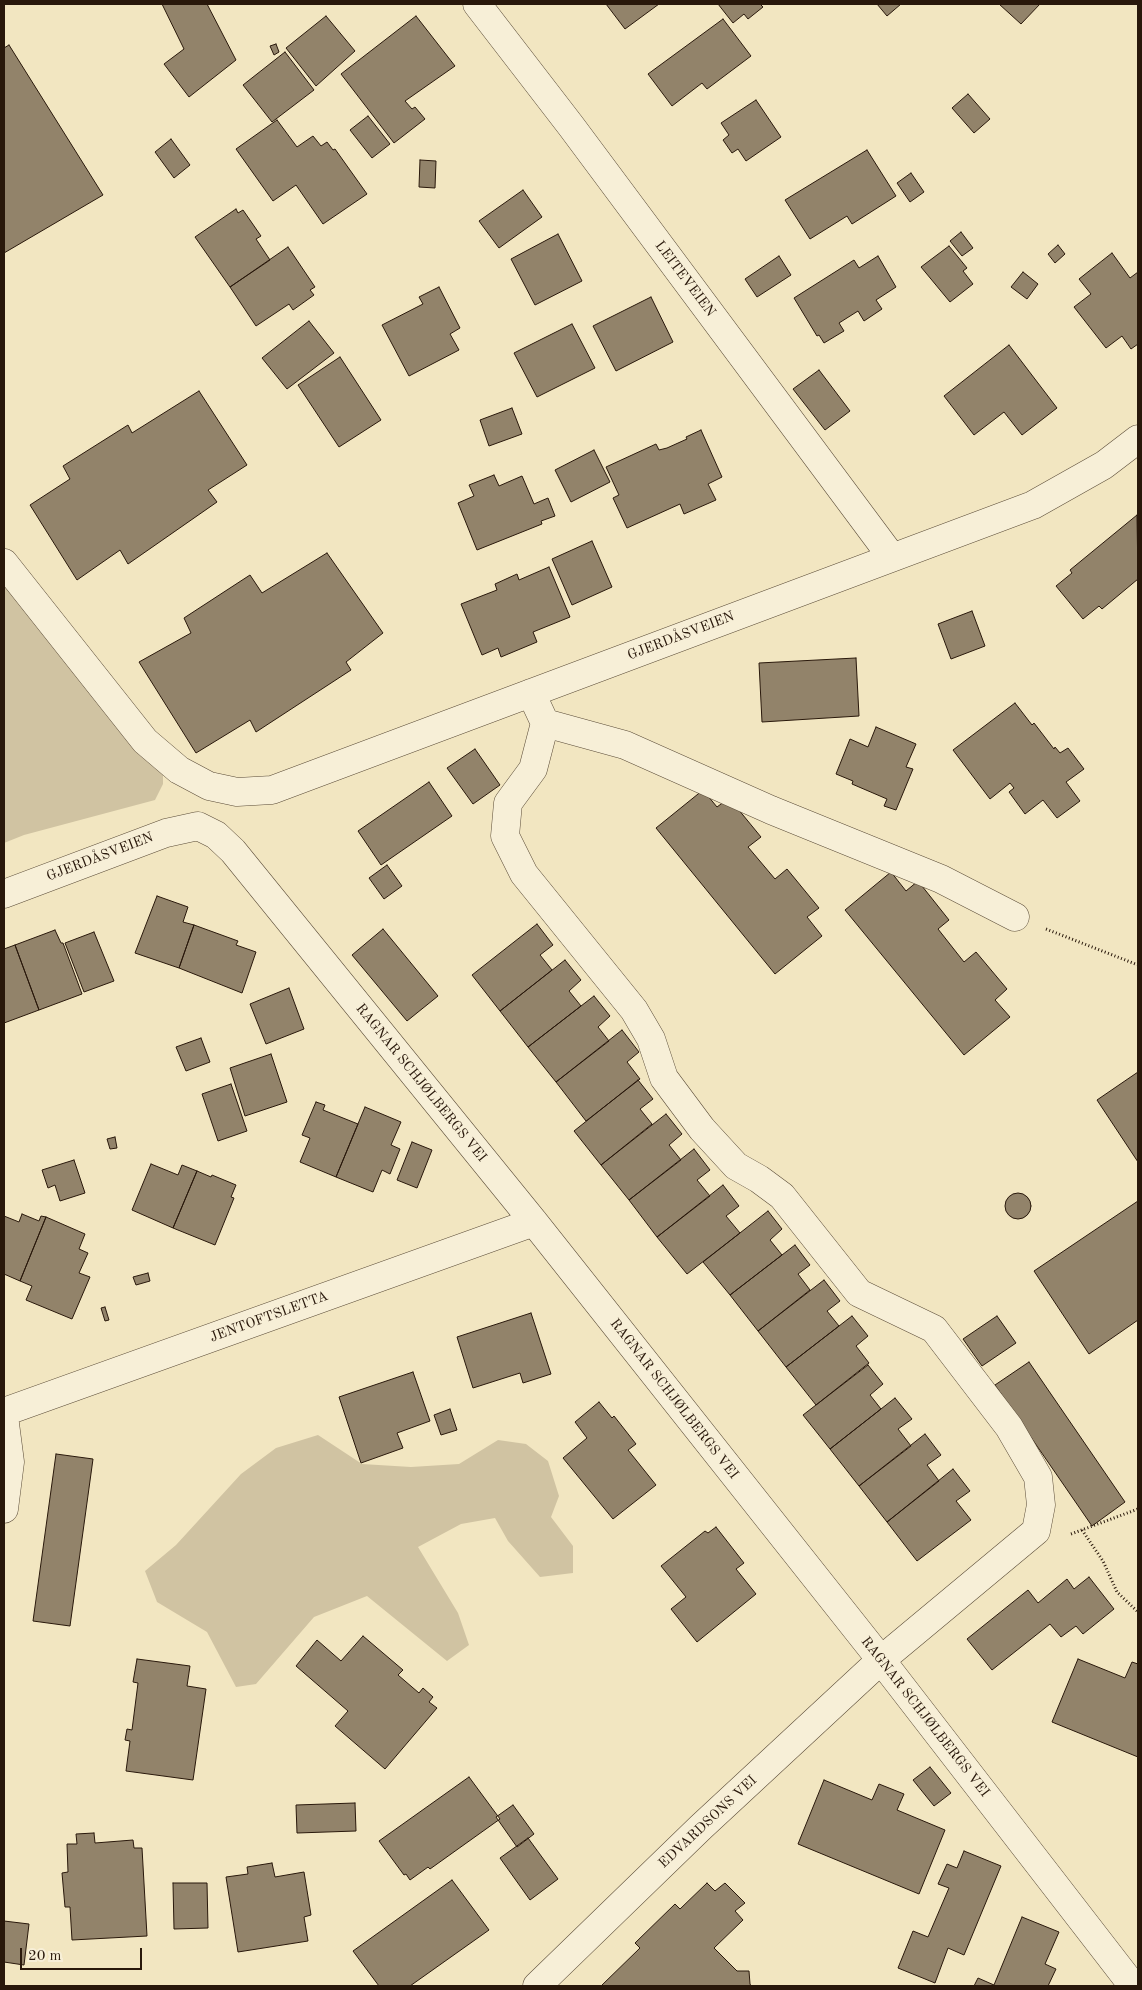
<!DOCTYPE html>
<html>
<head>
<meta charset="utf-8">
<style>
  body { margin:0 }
  #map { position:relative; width:1142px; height:1990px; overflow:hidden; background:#f2e6c1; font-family:"Old Standard TT",serif }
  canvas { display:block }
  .frame { position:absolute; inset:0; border:5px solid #29180b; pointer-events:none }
  .scale { position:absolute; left:20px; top:1948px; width:122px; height:22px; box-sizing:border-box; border:2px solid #29180b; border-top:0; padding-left:6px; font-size:15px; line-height:18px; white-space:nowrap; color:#29180b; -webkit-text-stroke:4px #f7efd7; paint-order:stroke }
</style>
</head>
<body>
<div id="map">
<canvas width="1142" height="1990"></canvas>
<div class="frame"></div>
<div class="scale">20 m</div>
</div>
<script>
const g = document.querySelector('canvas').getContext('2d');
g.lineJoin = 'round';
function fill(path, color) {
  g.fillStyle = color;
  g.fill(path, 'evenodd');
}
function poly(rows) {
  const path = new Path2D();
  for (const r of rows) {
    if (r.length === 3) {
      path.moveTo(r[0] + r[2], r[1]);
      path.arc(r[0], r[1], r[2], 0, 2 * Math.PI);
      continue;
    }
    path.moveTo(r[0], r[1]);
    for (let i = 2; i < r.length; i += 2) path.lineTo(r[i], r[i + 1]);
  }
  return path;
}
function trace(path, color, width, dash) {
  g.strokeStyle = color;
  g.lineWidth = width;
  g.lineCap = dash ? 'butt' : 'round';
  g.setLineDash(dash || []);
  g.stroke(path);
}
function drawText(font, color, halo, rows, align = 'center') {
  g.font = font + ' "Old Standard TT",serif';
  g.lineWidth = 4;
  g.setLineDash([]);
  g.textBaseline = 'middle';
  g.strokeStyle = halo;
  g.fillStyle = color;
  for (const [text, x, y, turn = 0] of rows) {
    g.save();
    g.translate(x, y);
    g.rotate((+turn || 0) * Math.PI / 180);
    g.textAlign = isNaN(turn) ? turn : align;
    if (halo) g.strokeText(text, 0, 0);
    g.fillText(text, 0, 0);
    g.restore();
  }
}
const green = poly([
  [4,581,163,770,163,784,155,800,24,835,4,843],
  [318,1435,362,1464,411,1467,459,1464,498,1440,526,1444,548,1461,559,1496,551,1517,573,1546,573,1573,540,1577,508,1541,495,1518,461,1524,418,1547,458,1613,469,1645,447,1661,367,1596,314,1617,256,1684,236,1687,207,1632,157,1602,145,1571,176,1545,241,1474,276,1448]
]);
const building = poly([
  [162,4,207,4,236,60,189,97,164,64,184,49,162,4],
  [606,4,659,4,625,29,606,4],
  [718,4,760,4,763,7,748,19,744,14,733,23,718,4],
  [877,4,901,4,887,16,877,4],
  [999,4,1040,4,1021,24,999,4],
  [326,16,355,51,316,86,286,48,326,16],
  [416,16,455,66,405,101,412,109,415,107,425,119,394,143,341,74,416,16],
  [723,19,751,56,707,89,702,83,672,106,648,74,723,19],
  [276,44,279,52,274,55,270,46,276,44],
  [9,45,103,195,4,253,4,48,9,45],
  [285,52,314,90,272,122,243,85,285,52],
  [968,94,990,119,974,133,952,108,968,94],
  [756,100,781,137,746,161,738,149,732,153,723,140,729,135,721,123,756,100],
  [368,116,390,144,372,158,350,130,368,116],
  [277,120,297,147,313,136,321,146,327,142,333,150,335,149,367,194,323,224,296,185,273,201,236,149,277,120],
  [171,139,190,165,174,178,155,152,171,139],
  [867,150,896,196,852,224,847,216,810,239,785,200,867,150],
  [420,160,436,161,435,188,419,187,420,160],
  [911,173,924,192,910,202,897,183,911,173],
  [523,190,542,217,499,248,479,221,523,190],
  [236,209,238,213,243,210,261,236,256,239,270,260,230,287,195,237,236,209],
  [961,232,973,248,962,256,950,241,961,232],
  [558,234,582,281,535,305,511,259,558,234],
  [1058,245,1065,254,1055,263,1048,254,1058,245],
  [949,246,967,268,963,271,973,284,950,302,921,267,949,246],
  [288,247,315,287,310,290,314,295,293,310,289,304,256,326,230,287,288,247],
  [1112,253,1130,278,1138,272,1138,344,1131,349,1122,336,1106,348,1074,307,1091,294,1079,279,1112,253],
  [779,256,791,275,757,297,745,279,779,256],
  [878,256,896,287,876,300,882,309,864,321,858,311,839,323,844,331,824,343,819,335,817,336,794,298,854,260,859,268,878,256],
  [1023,272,1038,284,1027,299,1011,287,1023,272],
  [439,287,460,328,450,334,459,350,409,376,382,325,423,304,419,297,439,287],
  [651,297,673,342,616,371,593,326,651,297],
  [309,321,334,353,287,389,262,358,309,321],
  [572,324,595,368,537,397,514,353,572,324],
  [1009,345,1057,408,1022,435,1004,412,974,435,944,396,1009,345],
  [340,357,381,420,339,447,298,385,340,357],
  [819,370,850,411,825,430,793,389,819,370],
  [199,391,247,465,208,490,217,502,128,564,120,550,77,580,30,505,70,479,63,466,128,425,132,433,199,391],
  [512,408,522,434,489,446,480,420,512,408],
  [701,430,722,477,708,484,716,500,684,514,680,504,627,528,613,498,619,495,606,467,656,444,659,450,667,448,687,439,686,437,701,430],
  [594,450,610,482,571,502,555,470,594,450],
  [494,475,499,486,522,476,534,504,548,498,555,516,541,521,542,524,477,550,458,503,474,496,469,485,494,475],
  [1137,515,1138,579,1102,609,1099,606,1083,619,1056,586,1072,573,1070,570,1137,515],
  [592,541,612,587,572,605,552,559,592,541],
  [327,553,383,633,346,662,351,670,256,732,250,720,196,753,139,662,191,633,184,618,250,575,262,593,327,553],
  [549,567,570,617,533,632,537,642,501,657,498,648,482,655,461,604,497,590,495,584,517,574,519,580,549,567],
  [972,611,985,646,951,659,938,624,972,611],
  [856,658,859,716,762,722,759,663,856,658],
  [1015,703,1032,725,1034,723,1054,749,1055,747,1060,753,1068,748,1084,769,1066,782,1080,801,1057,818,1043,800,1025,814,1009,792,1014,788,1010,783,990,799,953,750,1015,703],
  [876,727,916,744,906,767,913,769,896,810,884,806,887,799,852,784,853,781,836,774,850,739,868,747,876,727],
  [475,749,500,785,473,804,447,768,475,749],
  [429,782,452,816,381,865,358,831,429,782],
  [703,790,717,807,729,798,761,837,748,847,775,879,787,869,819,908,807,917,822,936,775,974,656,828,703,790],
  [387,865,402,886,384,899,369,878,387,865],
  [891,872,906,891,918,881,949,920,938,929,964,962,976,952,1007,989,995,1000,1010,1017,964,1055,845,910,891,872],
  [157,896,188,907,183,922,194,925,179,968,135,953,157,896],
  [537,924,553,945,540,955,552,970,500,1011,472,975,537,924],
  [194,925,238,941,236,945,256,952,242,993,179,968,194,925],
  [383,929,438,996,407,1021,352,955,383,929],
  [55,930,61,943,63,943,82,994,39,1010,15,945,55,930],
  [94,932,114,981,84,992,65,943,94,932],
  [15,945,39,1010,4,1023,4,949,15,945],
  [565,960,581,980,569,991,581,1006,528,1047,500,1011,565,960],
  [289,988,304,1029,266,1044,250,1004,289,988],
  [594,996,610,1016,598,1027,609,1041,556,1082,528,1047,594,996],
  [622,1030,639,1052,627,1062,640,1079,586,1121,556,1082,622,1030],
  [201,1038,210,1062,186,1071,176,1047,201,1038],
  [271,1054,287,1102,245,1116,230,1068,271,1054],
  [1138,1072,1138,1162,1097,1100,1138,1072],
  [638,1080,653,1099,640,1109,652,1124,601,1165,574,1131,638,1080],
  [231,1084,247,1131,218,1141,202,1094,231,1084],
  [316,1102,325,1105,323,1110,358,1124,336,1177,300,1162,310,1138,302,1135,316,1102],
  [365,1107,401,1122,391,1145,400,1149,390,1174,382,1170,373,1192,336,1177,365,1107],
  [666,1114,682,1134,669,1145,681,1160,629,1200,601,1165,666,1114],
  [115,1137,117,1148,110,1149,107,1139,115,1137],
  [412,1142,432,1150,417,1188,397,1180,412,1142],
  [694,1149,710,1170,697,1180,710,1196,657,1237,629,1200,694,1149],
  [74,1160,85,1193,60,1201,55,1185,48,1188,42,1170,74,1160],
  [151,1164,178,1175,182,1165,197,1171,173,1228,132,1210,151,1164],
  [197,1171,211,1177,212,1175,236,1185,231,1197,234,1198,215,1245,173,1228,197,1171],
  [723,1185,739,1206,726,1216,740,1233,687,1274,657,1237,723,1185],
  [1018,1206,13],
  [1138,1201,1138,1320,1089,1354,1034,1271,1138,1201],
  [768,1211,782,1229,770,1240,782,1255,730,1295,703,1262,768,1211],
  [22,1214,39,1221,41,1216,46,1217,20,1281,4,1274,4,1216,19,1222,22,1214],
  [46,1217,85,1234,79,1249,88,1253,79,1273,90,1277,72,1319,26,1300,32,1286,20,1281,46,1217],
  [795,1245,810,1265,798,1274,810,1290,758,1331,730,1295,795,1245],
  [148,1273,150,1281,136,1285,133,1277,148,1273],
  [824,1280,840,1301,827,1311,839,1326,786,1367,758,1331,824,1280],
  [105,1307,109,1320,105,1321,101,1308,105,1307],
  [531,1313,551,1374,523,1383,520,1373,473,1388,457,1337,531,1313],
  [852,1316,868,1336,856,1346,869,1363,816,1405,786,1367,852,1316],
  [997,1316,1016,1343,982,1366,963,1339,997,1316],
  [1029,1362,1125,1502,1092,1526,995,1385,1029,1362],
  [868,1365,883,1384,870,1395,881,1409,830,1449,803,1415,868,1365],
  [413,1372,430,1421,397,1433,403,1448,361,1463,339,1397,413,1372],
  [895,1398,912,1419,898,1429,911,1446,859,1486,830,1449,895,1398],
  [599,1402,612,1418,614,1416,636,1444,628,1450,656,1485,613,1519,563,1458,587,1438,575,1422,599,1402],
  [450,1409,457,1430,441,1435,434,1415,450,1409],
  [925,1434,941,1455,927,1465,939,1481,887,1522,859,1486,925,1434],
  [56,1454,93,1459,70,1626,33,1621,56,1454],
  [953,1469,970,1491,956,1501,971,1520,917,1561,887,1522,953,1469],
  [716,1527,744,1563,736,1569,756,1594,697,1642,671,1609,686,1597,661,1566,705,1531,708,1533,716,1527],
  [1089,1577,1114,1609,1083,1634,1076,1626,1061,1637,1050,1624,992,1670,967,1639,1028,1590,1038,1603,1067,1579,1074,1589,1089,1577],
  [363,1636,403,1670,398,1675,419,1693,423,1688,433,1697,429,1702,437,1708,385,1769,335,1726,348,1711,296,1666,317,1640,341,1661,363,1636],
  [137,1659,190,1666,187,1686,206,1689,193,1780,126,1771,130,1741,125,1740,127,1729,132,1730,138,1683,133,1682,137,1659],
  [1078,1659,1125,1678,1132,1662,1138,1664,1138,1757,1052,1722,1078,1659],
  [930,1767,951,1793,934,1806,913,1780,930,1767],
  [469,1777,500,1819,430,1869,428,1867,410,1880,406,1874,404,1875,379,1841,469,1777],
  [824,1780,872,1800,879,1784,904,1794,897,1810,945,1830,919,1894,798,1844,824,1780],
  [355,1803,356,1831,297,1833,296,1805,355,1803],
  [513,1805,534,1834,517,1847,496,1817,513,1805],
  [94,1833,95,1843,133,1840,134,1848,142,1848,147,1936,72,1940,70,1907,65,1907,62,1873,68,1872,67,1844,77,1844,76,1834,94,1833],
  [528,1838,558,1879,530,1900,500,1858,528,1838],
  [964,1851,1001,1866,964,1955,948,1948,935,1983,898,1968,913,1931,928,1937,949,1888,938,1884,947,1864,957,1868,964,1851],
  [272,1863,275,1877,304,1872,311,1915,304,1917,308,1941,238,1952,226,1877,248,1874,247,1867,272,1863],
  [452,1880,489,1930,410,1986,379,1986,353,1951,452,1880],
  [173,1883,207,1883,208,1928,174,1929,173,1883],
  [707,1883,715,1891,725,1883,745,1903,735,1911,743,1920,714,1948,737,1971,749,1971,750,1984,751,1986,601,1986,640,1948,635,1943,675,1904,680,1909,707,1883],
  [1022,1917,1059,1932,1045,1964,1056,1969,1048,1986,974,1986,978,1978,994,1985,1022,1917],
  [4,1921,29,1924,24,1965,4,1962,4,1921]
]);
const path = poly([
  [1046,929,1138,965],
  [1082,1530,1103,1561,1117,1592,1138,1612],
  [1071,1534,1138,1509]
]);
const minor = poly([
  [477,4,571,126,891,556],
  [4,563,145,741,179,770,209,786,237,792,272,790,1033,505,1104,465,1138,439],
  [531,693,545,723,533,769,508,803,505,836,524,874,634,1010,651,1039,664,1078,702,1129,736,1166,759,1179,782,1196,859,1293,934,1329,1009,1427,1038,1477,1041,1505,1036,1531,881,1660,701,1827,537,1986],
  [545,723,625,745,771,810,941,879,1015,917],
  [4,894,166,833,198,826,216,835,233,851,534,1222,881,1660,1133,1986],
  [4,1412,534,1222],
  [4,1416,10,1462,4,1509]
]);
const streetNames = [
  ["LEITEVEIEN",685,279,53],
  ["GJERDÅSVEIEN",681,636,-21],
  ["GJERDÅSVEIEN",100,857,-21],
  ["RAGNAR SCHJØLBERGS VEI",421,1083,51],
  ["JENTOFTSLETTA",269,1317,-20],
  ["RAGNAR SCHJØLBERGS VEI",674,1399,52],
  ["RAGNAR SCHJØLBERGS VEI",925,1717,52],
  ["EDVARDSONS VEI",708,1822,-43]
];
fill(green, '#d0c3a2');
fill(building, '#92836a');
trace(building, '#29180b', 1);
trace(minor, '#5b4c38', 29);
trace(path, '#29180b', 3, [1, 2.5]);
trace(minor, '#f7efd7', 28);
drawText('14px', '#29180b', '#f7efd7', streetNames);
</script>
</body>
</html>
